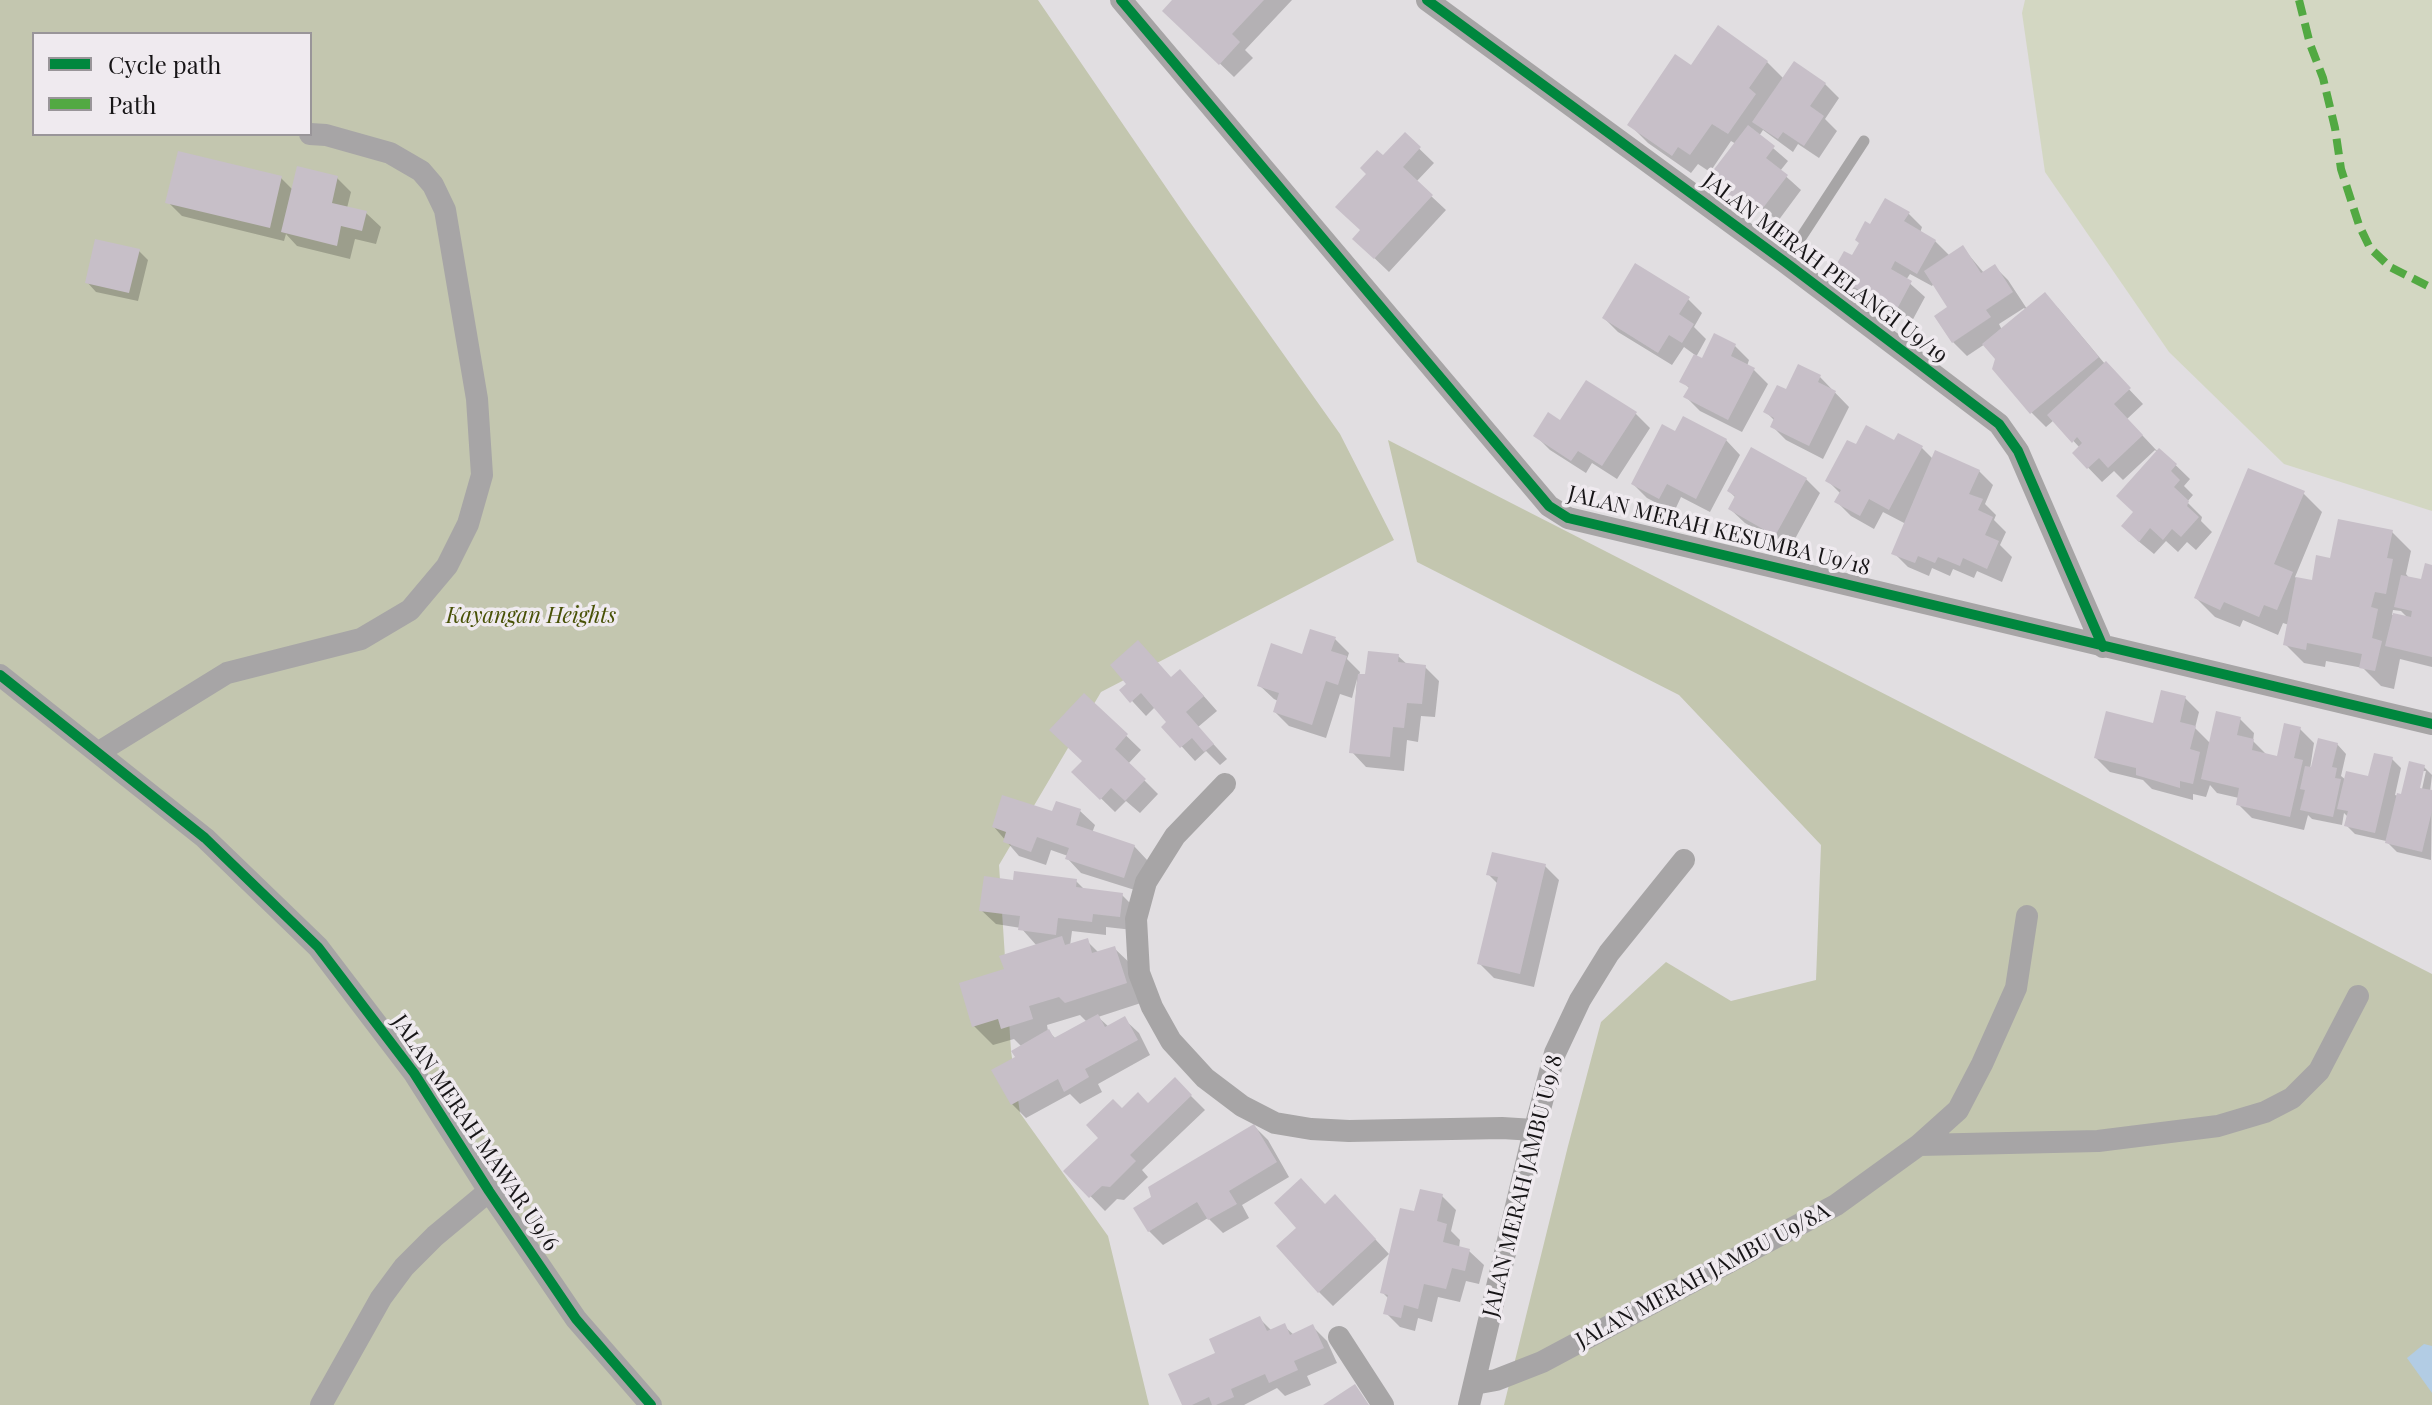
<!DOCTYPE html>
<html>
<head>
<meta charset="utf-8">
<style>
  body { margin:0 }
  #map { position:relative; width:2432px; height:1405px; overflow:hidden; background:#e1dee1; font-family:"Playfair Display",serif }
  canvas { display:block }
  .legend { position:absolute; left:32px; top:32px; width:280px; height:104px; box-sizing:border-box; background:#efeaef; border:2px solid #999599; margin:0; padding:10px 14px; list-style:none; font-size:24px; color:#171517 }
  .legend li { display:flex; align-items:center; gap:16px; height:40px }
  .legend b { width:40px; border:2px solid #999599 }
</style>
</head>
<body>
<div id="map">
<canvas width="2432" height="1405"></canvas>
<ul class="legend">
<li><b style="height:10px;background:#00873e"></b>Cycle path</li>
<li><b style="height:10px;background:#52a942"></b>Path</li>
</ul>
</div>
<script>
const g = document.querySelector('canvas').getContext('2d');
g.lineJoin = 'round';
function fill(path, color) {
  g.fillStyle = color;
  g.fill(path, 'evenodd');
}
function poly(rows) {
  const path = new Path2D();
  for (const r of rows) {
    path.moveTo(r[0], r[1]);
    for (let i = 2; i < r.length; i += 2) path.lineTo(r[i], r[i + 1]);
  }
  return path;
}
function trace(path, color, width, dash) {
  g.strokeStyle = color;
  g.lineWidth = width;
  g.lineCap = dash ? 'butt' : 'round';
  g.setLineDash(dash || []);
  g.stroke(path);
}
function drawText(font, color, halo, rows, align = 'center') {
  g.font = font + ' "Playfair Display",serif';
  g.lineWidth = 7;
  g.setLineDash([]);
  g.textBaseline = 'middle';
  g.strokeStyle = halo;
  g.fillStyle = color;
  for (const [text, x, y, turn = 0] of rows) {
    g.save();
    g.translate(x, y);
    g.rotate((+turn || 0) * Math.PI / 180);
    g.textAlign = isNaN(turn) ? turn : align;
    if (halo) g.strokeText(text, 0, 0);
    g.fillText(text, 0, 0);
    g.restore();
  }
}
const green = poly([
  [2025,0,2432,0,2432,511,2284,464,2169,352,2045,172,2022,13]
]);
const forest = poly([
  [0,0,1038,0,1187,218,1340,434,1394,540,1101,692,999,865,1011,1051,1020,1113,1108,1236,1149,1405,0,1405],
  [34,34,310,34,310,134,34,134],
  [1388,440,2432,974,2432,1405,1504,1405,1568,1146,1601,1022,1666,962,1731,1001,1816,980,1821,845,1679,695,1417,562]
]);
const water = poly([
  [2424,1344,2432,1346,2432,1393,2407,1358]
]);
const shadow = poly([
  [1175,0,1292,0,1245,50,1253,58,1234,77,1165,11],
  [1767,62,1784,79,1825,84,1839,98,1825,119,1837,131,1819,158,1798,144,1793,152,1763,130,1759,136,1788,161,1780,171,1801,190,1778,221,1760,207,1751,218,1708,181,1736,144,1731,141,1710,172,1698,164,1691,173,1648,143,1629,124,1691,68],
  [1405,135,1434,163,1416,182,1446,210,1389,272,1369,253,1363,230,1383,158],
  [281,178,293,190,337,178,351,192,347,208,366,213,381,227,376,244,355,239,350,259,297,246,286,234,284,241,182,216,168,202],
  [1908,213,1922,227,1920,233,1935,241,1950,256,1963,248,1984,273,1994,266,2008,280,2027,309,2058,308,2105,364,2143,404,2127,419,2158,452,2160,450,2190,479,2184,486,2193,495,2187,502,2202,517,2201,521,2212,532,2196,550,2187,542,2178,552,2166,541,2154,554,2137,540,2135,513,2158,453,2155,450,2123,480,2114,471,2102,482,2074,453,2080,448,2054,420,2046,427,2032,413,1994,368,1997,359,1985,344,1967,356,1953,342,1950,308,1934,283,1932,286,1910,274,1906,280,1925,297,1911,323,1848,288,1834,274,1853,258,1871,226],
  [2024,308,2026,310,2002,330,1999,324],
  [139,251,148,260,138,301,96,292,87,282],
  [1688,299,1702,313,1694,327,1706,339,1696,357,1702,361,1715,336,1735,346,1749,360,1747,366,1754,370,1768,384,1742,432,1700,411,1686,397,1690,389,1682,381,1695,355,1684,347,1672,365,1618,332,1604,318],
  [1820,377,1849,407,1823,459,1786,440,1772,426,1775,421,1766,412,1786,391],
  [1587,382,1636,414,1650,428,1617,479,1592,463,1586,473,1550,450,1536,436,1561,422],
  [1676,434,1726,440,1740,455,1710,512,1681,497,1674,512,1647,498,1633,484],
  [1895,443,1922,448,1933,459,1979,471,1993,485,1985,504,1996,515,1994,520,2006,532,2000,545,2012,557,2002,582,1977,571,1974,578,1953,569,1950,576,1932,568,1929,576,1908,567,1894,553,1906,524,1883,512,1874,529,1851,516,1837,502,1841,494,1828,481,1857,447],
  [1806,479,1820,493,1790,548,1745,523,1730,509,1736,498,1729,491],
  [2303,493,2322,512,2295,577,2298,579,2313,583,2332,561,2392,532,2411,551,2406,574,2410,579,2422,582,2432,567,2432,667,2400,659,2394,689,2381,686,2363,668,2326,661,2325,667,2304,663,2285,644,2289,625,2283,623,2278,635,2243,620,2240,627,2215,617,2196,598],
  [2393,610,2401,611,2408,618,2392,615],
  [1335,639,1349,653,1347,659,1360,672,1359,676,1367,677,1398,656,1408,665,1425,667,1439,681,1435,717,1421,716,1418,742,1407,740,1404,771,1366,767,1352,752,1357,679,1352,698,1340,694,1326,738,1289,726,1275,712,1278,701,1274,699,1259,685],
  [1172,679,1194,685,1217,711,1198,727,1227,759,1220,765,1206,751,1195,761,1164,727,1169,722,1155,707,1146,716,1122,690],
  [1084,695,1141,750,1128,764,1158,794,1140,813,1126,801,1115,812,1074,772,1085,761],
  [2185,698,2199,712,2195,728,2211,744,2240,719,2254,733,2253,741,2268,756,2278,758,2300,729,2314,743,2310,769,2337,744,2346,754,2341,776,2346,780,2369,779,2392,759,2401,768,2395,795,2402,797,2424,767,2432,775,2430,792,2432,792,2431,860,2397,852,2386,841,2355,834,2346,825,2348,817,2344,813,2342,825,2312,819,2308,815,2304,830,2252,818,2238,804,2239,798,2217,793,2210,785,2206,797,2193,794,2193,800,2152,789,2143,780,2110,772,2096,758,2155,725],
  [2422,771,2426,771,2420,798,2416,797],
  [1080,811,1095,825,1092,833,1134,846,1148,861,1138,891,1081,873,1067,858,1068,856,1051,850,1046,865,1019,856,994,827,1054,814],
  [1545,866,1559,880,1534,987,1494,978,1479,963,1498,884,1488,874],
  [1076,881,1085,890,1122,895,1136,909,1133,930,1106,927,1106,935,1072,931,1070,946,1087,941,1099,953,1114,948,1134,967,1144,1002,1098,1017,1109,1027,1124,1019,1139,1033,1150,1055,1098,1084,1102,1092,1080,1104,1070,1094,1026,1118,1012,1104,1017,1058,1022,1047,1014,1039,993,1045,974,1026,1006,970,1037,946,1021,928,996,924,981,910,1014,882],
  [1080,1015,1087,1022,1056,1039,1048,1031,1047,1025],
  [1175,1080,1205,1110,1142,1170,1148,1177,1124,1200,1117,1199,1105,1211,1066,1171,1101,1138,1122,1111,1148,1106],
  [1254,1126,1268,1140,1289,1177,1242,1205,1249,1218,1223,1233,1208,1218,1163,1245,1149,1231],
  [1442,1196,1456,1210,1451,1231,1460,1240,1459,1248,1469,1251,1484,1265,1479,1284,1466,1281,1460,1302,1438,1297,1432,1322,1418,1318,1415,1331,1400,1327,1386,1313,1389,1299,1382,1292,1416,1213],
  [1325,1206,1349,1211,1389,1254,1333,1306,1319,1292,1299,1228],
  [1260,1319,1272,1331,1284,1326,1294,1335,1313,1327,1327,1341,1337,1363,1307,1376,1311,1385,1285,1396,1277,1388,1244,1405,1184,1405,1217,1354]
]);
const building = poly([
  [1172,0,1264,0,1232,34,1240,42,1219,65,1162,11],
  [1718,25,1768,61,1749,88,1756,94,1728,134,1712,124,1690,155,1678,147,1672,156,1627,125,1675,54,1691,65],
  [1794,61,1826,83,1810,106,1824,116,1804,146,1783,132,1778,139,1752,122],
  [1748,125,1775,146,1766,158,1788,175,1763,208,1745,194,1736,205,1705,181],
  [1405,132,1421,147,1403,167,1433,195,1374,259,1352,239,1360,230,1335,207,1366,174,1360,168,1377,150,1383,155],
  [178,151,282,176,270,228,165,203],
  [297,166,338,176,332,203,367,211,362,231,341,226,337,246,281,232],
  [1885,198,1910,212,1904,221,1936,240,1917,274,1895,261,1891,269,1912,281,1896,311,1831,274,1844,251,1852,255,1859,243,1855,240,1865,221,1870,224],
  [95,239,140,249,129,293,85,283],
  [1963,245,1981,273,1995,264,2013,292,1986,310,1991,317,1952,343,1934,316,1947,307,1924,271],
  [1635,263,1690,297,1679,314,1694,324,1682,343,1669,335,1658,353,1602,318],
  [2045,292,2099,357,2030,414,1992,369,1995,359,1982,344],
  [1714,333,1736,344,1731,356,1755,368,1728,420,1683,397,1689,387,1679,382,1694,354,1702,358],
  [2106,361,2131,388,2114,404,2143,435,2108,468,2099,458,2087,469,2072,453,2082,443,2077,437,2072,443,2047,415],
  [1798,364,1821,375,1818,382,1836,391,1809,446,1770,427,1774,418,1763,412,1777,385,1786,389],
  [1586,380,1637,412,1602,466,1578,451,1571,461,1533,436,1548,412,1560,420],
  [1683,416,1727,439,1696,499,1667,484,1659,499,1631,484,1662,424,1675,431],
  [1866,425,1894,440,1898,433,1923,446,1889,510,1869,499,1860,516,1834,502,1841,490,1825,481,1847,440,1856,444],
  [1751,447,1807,478,1775,536,1728,509,1735,496,1727,491],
  [2159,448,2177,464,2171,471,2180,480,2174,487,2189,501,2187,506,2199,517,2181,537,2172,529,2163,540,2150,528,2139,542,2121,526,2133,512,2116,496],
  [1935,450,1980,470,1969,494,1983,499,1978,510,1993,517,1985,535,1999,541,1987,569,1963,558,1960,566,1938,557,1935,563,1918,556,1915,563,1891,554],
  [2248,468,2305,491,2274,564,2293,572,2277,610,2264,605,2259,617,2224,602,2220,610,2194,598],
  [2338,519,2393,530,2387,558,2393,559,2386,594,2375,592,2371,607,2378,609,2372,638,2382,641,2375,671,2359,668,2362,654,2307,643,2306,650,2283,645,2296,577,2312,580,2316,555,2330,558],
  [2425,563,2432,565,2432,657,2385,646,2393,613,2411,617,2412,611,2394,607,2401,575,2421,579],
  [1310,629,1336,637,1331,651,1347,656,1338,685,1326,681,1312,725,1273,712,1279,693,1257,686,1271,643,1302,654],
  [1138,640,1171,677,1180,669,1204,696,1186,712,1214,744,1204,752,1192,738,1180,748,1161,727,1166,722,1141,693,1130,703,1119,690,1126,684,1110,665],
  [1368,651,1399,654,1398,662,1426,665,1422,704,1407,703,1404,728,1393,727,1390,757,1349,753,1358,674,1365,674],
  [2161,690,2186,696,2180,722,2196,726,2190,749,2200,752,2193,784,2180,781,2180,788,2136,775,2136,768,2094,758,2106,711,2153,723],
  [1084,693,1128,734,1115,749,1146,779,1125,801,1111,788,1100,800,1071,772,1082,761,1049,730],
  [2216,711,2241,717,2237,735,2254,739,2252,750,2277,756,2284,723,2301,727,2294,758,2303,760,2290,817,2236,805,2239,788,2201,779],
  [2318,738,2338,743,2332,767,2337,768,2335,778,2341,779,2333,817,2300,810,2305,790,2300,789,2305,766,2311,767],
  [2374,753,2393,757,2375,833,2344,826,2348,811,2337,809,2346,771,2368,776],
  [2409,761,2425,765,2420,788,2432,790,2432,811,2422,852,2385,843,2397,793,2401,794],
  [1002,795,1052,811,1056,801,1081,809,1076,825,1135,845,1124,878,1065,859,1069,848,1037,837,1031,852,1003,842,1006,832,992,827],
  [1492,852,1546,864,1520,974,1477,964,1498,877,1486,875],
  [1014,871,1077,879,1076,887,1123,893,1120,917,1093,914,1092,922,1058,918,1056,935,1018,930,1020,916,979,911,984,876,1013,880],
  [1062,936,1065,945,1088,938,1092,953,1115,946,1127,983,1065,1003,1059,997,1029,1006,1033,1019,1001,1029,998,1019,972,1027,959,983,1004,969,999,956],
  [1098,1014,1105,1027,1125,1016,1138,1040,1085,1069,1089,1077,1064,1092,1058,1079,1011,1105,991,1070,1015,1057,1011,1051,1049,1029,1054,1038],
  [1175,1077,1192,1095,1130,1155,1136,1161,1110,1187,1102,1186,1089,1198,1063,1171,1098,1138,1086,1125,1113,1099,1122,1108,1138,1092,1148,1103],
  [1254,1124,1277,1162,1229,1191,1237,1204,1208,1220,1197,1202,1148,1232,1133,1208,1151,1197,1148,1187],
  [1301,1178,1325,1204,1335,1194,1376,1239,1318,1293,1276,1246,1296,1228,1274,1203],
  [1420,1189,1443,1194,1437,1221,1447,1224,1443,1242,1470,1249,1465,1271,1452,1268,1446,1289,1424,1284,1418,1309,1404,1305,1401,1318,1383,1314,1388,1295,1380,1293,1400,1208,1414,1211],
  [1260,1316,1267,1331,1285,1323,1290,1335,1313,1324,1324,1348,1294,1361,1298,1370,1269,1383,1265,1374,1231,1389,1234,1397,1216,1405,1212,1405,1209,1397,1192,1405,1182,1405,1168,1374,1215,1353,1209,1339],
  [1355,1384,1369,1405,1323,1405]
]);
const lane = poly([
  [1785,262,1864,141]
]);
const street = poly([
  [1121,0,1549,506,1568,518,2432,724],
  [1427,0,1785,262,1999,424,2018,451,2103,647],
  [0,675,205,838,318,947,414,1073,489,1191,576,1319,651,1405],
  [99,752,227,673,361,639,410,610,447,566,468,524,482,475,477,399,445,210,433,185,421,171,390,153,326,135,310,134],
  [1225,784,1175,836,1146,882,1136,919,1139,973,1152,1007,1171,1041,1205,1078,1242,1106,1275,1123,1311,1129,1349,1131,1502,1128,1534,1130],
  [1919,1145,2098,1141,2218,1126,2265,1112,2292,1098,2319,1071,2358,996],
  [1339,1337,1383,1405],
  [1474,1384,1496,1380,1542,1362,1836,1205,1919,1145,1958,1110,1982,1064,2016,988,2027,916],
  [321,1405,381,1298,404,1267,435,1236,489,1191],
  [1469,1405,1532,1139,1555,1053,1580,1000,1609,953,1684,860]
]);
const quiet = poly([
  [2299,0,2310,44,2323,78,2335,128,2341,169,2359,225,2370,248,2390,267,2432,288]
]);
const cycleway = poly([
  [1121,0,1549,506,1568,518,2432,724],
  [1427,0,1785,262,1999,424,2018,451,2103,647],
  [0,675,205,838,318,947,414,1073,489,1191,576,1319,651,1405]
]);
const streetNames = [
  ["JALAN MERAH PELANGI U9/19",1825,268,37],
  ["JALAN MERAH KESUMBA U9/18",1719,531,14],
  ["JALAN MERAH MAWAR U9/6",475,1133,56],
  ["JALAN MERAH JAMBU U9/8",1523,1186,-76],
  ["JALAN MERAH JAMBU U9/8A",1703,1276,-28]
];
const parkNames = [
  ["Kayangan Heights",531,616]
];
fill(green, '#d3d7c2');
fill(forest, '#c3c6af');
fill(water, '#b2cce4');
fill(shadow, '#0003');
fill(building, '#c7bfc8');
trace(lane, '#a7a5a6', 11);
trace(street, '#a7a5a6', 22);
trace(quiet, '#52a942', 8, [16, 8]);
trace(cycleway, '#00873e', 10);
drawText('22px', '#171517', '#efeaef', streetNames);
drawText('italic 22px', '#485106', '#efeaef', parkNames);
</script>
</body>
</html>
